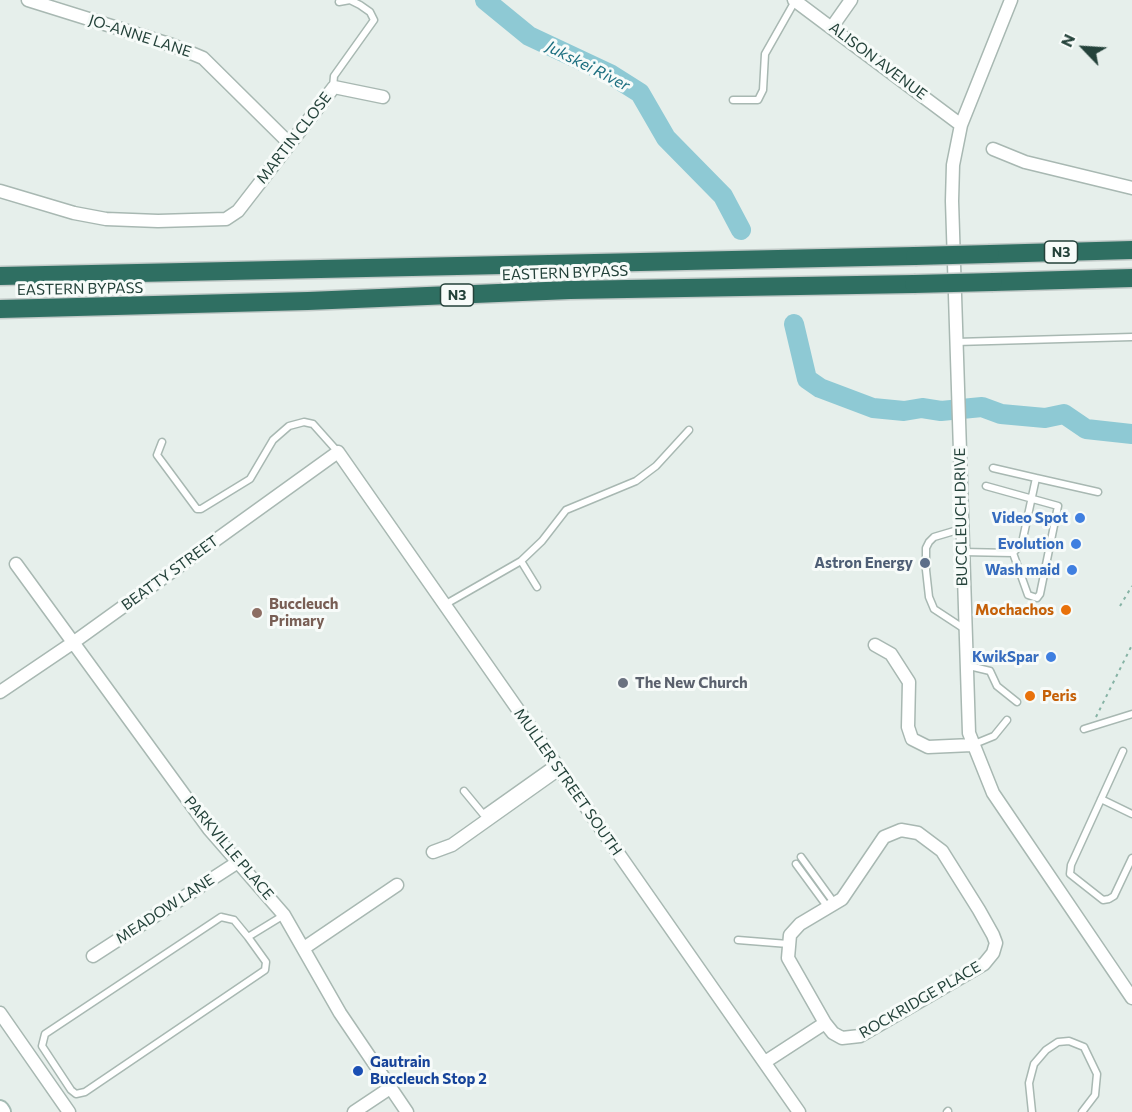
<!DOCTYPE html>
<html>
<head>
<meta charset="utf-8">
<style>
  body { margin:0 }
  #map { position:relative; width:1132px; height:1112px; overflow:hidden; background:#e6efeb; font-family:Commissioner,sans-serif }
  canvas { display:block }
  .north { position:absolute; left:1054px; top:18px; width:60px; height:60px; -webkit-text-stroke:4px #f7fbf9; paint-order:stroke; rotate:295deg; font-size:16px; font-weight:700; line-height:24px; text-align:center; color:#24423a }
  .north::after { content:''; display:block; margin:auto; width:21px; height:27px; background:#24423a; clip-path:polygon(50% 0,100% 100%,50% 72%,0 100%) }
</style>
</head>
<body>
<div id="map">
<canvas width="1132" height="1112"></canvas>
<div class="north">N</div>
</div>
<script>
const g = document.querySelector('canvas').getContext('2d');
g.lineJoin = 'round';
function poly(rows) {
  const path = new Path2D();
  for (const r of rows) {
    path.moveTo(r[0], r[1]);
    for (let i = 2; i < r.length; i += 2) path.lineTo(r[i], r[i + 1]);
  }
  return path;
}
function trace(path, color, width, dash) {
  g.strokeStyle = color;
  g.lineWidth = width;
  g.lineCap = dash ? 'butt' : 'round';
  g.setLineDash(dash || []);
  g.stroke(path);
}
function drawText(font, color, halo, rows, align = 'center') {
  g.font = font + ' Commissioner,sans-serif';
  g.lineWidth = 6;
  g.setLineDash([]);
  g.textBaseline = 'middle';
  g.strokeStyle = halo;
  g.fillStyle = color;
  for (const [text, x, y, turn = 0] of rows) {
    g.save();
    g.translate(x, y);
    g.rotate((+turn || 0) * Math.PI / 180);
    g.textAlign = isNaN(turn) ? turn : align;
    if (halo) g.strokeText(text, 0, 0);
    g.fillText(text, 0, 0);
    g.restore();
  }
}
const river = poly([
  [485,0,529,36,610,74,640,93,666,138,723,196,741,230],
  [794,324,807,379,820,388,873,408,904,411,922,408,941,411,982,407,1001,414,1045,418,1064,414,1086,429,1132,434]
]);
const path = poly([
  [1120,606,1132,586],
  [1096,717,1132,645]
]);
const lane = poly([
  [333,87,334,76,374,20,370,12,360,5,350,0,339,2],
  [733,100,758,100,763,90,765,54,795,1],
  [956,342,1132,337],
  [162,442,157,455,197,509,201,509,250,479,273,440,289,426,304,422,313,424,338,452],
  [1036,478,1098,492],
  [986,486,1058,506,1040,594,1037,598,1028,595,1013,553],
  [961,529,934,537,929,542,926,548,926,570,929,597,934,609,963,628],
  [962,552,1013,553,1022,543,1036,478,993,468],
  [521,561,537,587],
  [446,604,521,561,542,541,566,510,636,481,656,466,689,430],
  [965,665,990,671,997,686,1017,702],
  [1084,729,1132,714],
  [972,745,994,736,1007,720],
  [1123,751,1071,865,1070,874,1103,900,1109,899,1114,896,1132,858],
  [464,791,483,814,555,763],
  [1101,799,1132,814],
  [801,857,835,904],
  [796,864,829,909],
  [221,917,234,920,248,937,266,962,265,970,85,1092,76,1094,71,1090,42,1046,45,1034,221,917],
  [248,937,284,915],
  [738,940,788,944],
  [947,1112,948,1111],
  [1032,1112,1029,1083,1034,1064,1046,1050,1058,1042,1069,1041,1084,1047,1097,1074,1095,1095,1082,1112]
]);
const street = poly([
  [28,0,172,45,203,58,290,144],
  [794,0,961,125],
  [1011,0,961,125,953,165,952,201,969,733,993,793,1132,998],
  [832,27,851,0],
  [993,149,1025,162,1132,188],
  [0,191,74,213,106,219,158,221,226,219,238,211,334,87,383,97],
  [16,564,209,829,284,915,340,1013,407,1112],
  [875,645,891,654,909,682,908,727,912,739,928,747,972,745],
  [0,692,74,642,338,452,799,1112],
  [433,852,452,845,559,769],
  [304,948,397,885],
  [93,956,238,862],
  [0,1013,69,1112],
  [765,1062,825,1023,833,1033,842,1038,860,1036,984,964,993,953,996,943,993,935,979,910,942,851,918,833,901,830,884,837,842,899,800,924,790,935,788,958,825,1023],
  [354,1112,390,1088]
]);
const secondary = poly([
  [0,1109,2,1112]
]);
const highway = poly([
  [990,254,1132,250],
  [0,276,915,256],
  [993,282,1132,278],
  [0,309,308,301,570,290,914,284]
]);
const highwayBridge = poly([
  [915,256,990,254],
  [914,284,993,282]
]);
const markers = [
  [1080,518,6,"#3f7fe0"],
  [1076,544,6,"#3f7fe0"],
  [925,563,6,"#5c6f8a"],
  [1072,570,6,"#3f7fe0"],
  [1066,610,6,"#e8710a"],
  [257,613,6,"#8d6e63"],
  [1051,657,6,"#3f7fe0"],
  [623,683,6,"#6b7280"],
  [1030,696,6,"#e8710a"],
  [358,1071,6,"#1a4fb4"]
];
const shields = [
  [1061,252,33],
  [457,295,33]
];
const shieldNames = [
  ["N3",1061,252],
  ["N3",457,295]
];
const streetNames = [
  ["JO-ANNE LANE",140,36,18],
  ["ALISON AVENUE",878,61,37],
  ["MARTIN CLOSE",294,138,-52],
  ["EASTERN BYPASS",565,273,-2],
  ["EASTERN BYPASS",80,289,-1],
  ["BUCCLEUCH DRIVE",961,517,-91],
  ["BEATTY STREET",170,573,-36],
  ["MULLER STREET SOUTH",568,782,55],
  ["PARKVILLE PLACE",229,848,50],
  ["MEADOW LANE",165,909,-33],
  ["ROCKRIDGE PLACE",920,1000,-30]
];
const shopNames = [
  ["Video Spot",1068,518],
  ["Evolution",1064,544],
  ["Wash maid",1060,570],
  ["KwikSpar",1039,657]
];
const serviceNames = [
  ["Astron Energy",913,563]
];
const educationNames = [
  ["Buccleuch",269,604],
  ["Primary",269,621]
];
const foodNames = [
  ["Mochachos",1054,610],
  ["Peris",1042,696,"left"]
];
const worshipNames = [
  ["The New Church",635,683]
];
const transitNames = [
  ["Gautrain",370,1062],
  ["Buccleuch Stop 2",370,1079]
];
const waterNames = [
  ["Jukskei River",588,66,27]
];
trace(river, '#8ec9d4', 20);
trace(lane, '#a8b8b2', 9);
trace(street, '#a8b8b2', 15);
trace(secondary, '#a4bbb3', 20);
trace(highway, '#c2cac8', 21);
trace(path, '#86b3a5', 2, [3, 4.5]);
trace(lane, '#fff', 6);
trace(street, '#fff', 12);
trace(secondary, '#fff', 16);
trace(highway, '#2f6f62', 18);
trace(highwayBridge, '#c2cac8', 21, []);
trace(highwayBridge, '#2f6f62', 18);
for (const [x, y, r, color] of markers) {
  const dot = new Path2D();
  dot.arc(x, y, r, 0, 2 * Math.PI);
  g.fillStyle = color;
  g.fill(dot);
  trace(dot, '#f7fbf9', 2);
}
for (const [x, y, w] of shields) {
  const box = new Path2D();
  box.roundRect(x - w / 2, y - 11, w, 22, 4.5);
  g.fillStyle = '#f7fbf9';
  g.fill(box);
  trace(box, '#24423a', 1.5);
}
drawText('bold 14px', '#24423a', null, shieldNames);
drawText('15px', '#24423a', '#f7fbf9', streetNames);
drawText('bold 15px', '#366cbe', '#f7fbf9', shopNames, 'right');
drawText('bold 15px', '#4e5e75', '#f7fbf9', serviceNames, 'right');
drawText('bold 15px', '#785e54', '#f7fbf9', educationNames, 'left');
drawText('bold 15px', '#c56008', '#f7fbf9', foodNames, 'right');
drawText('bold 15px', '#5b616d', '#f7fbf9', worshipNames, 'left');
drawText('bold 15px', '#164399', '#f7fbf9', transitNames, 'left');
drawText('italic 16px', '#1c6f80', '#f7fbf9', waterNames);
</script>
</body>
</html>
